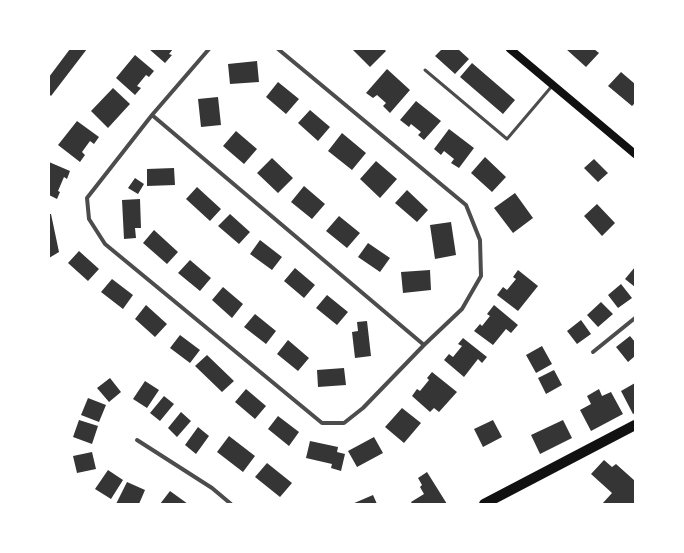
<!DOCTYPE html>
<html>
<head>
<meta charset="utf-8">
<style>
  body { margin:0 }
  #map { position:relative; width:684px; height:553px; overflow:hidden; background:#fff; font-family:Lora,serif }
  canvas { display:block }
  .frame { position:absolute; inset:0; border:50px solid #fff; pointer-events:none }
</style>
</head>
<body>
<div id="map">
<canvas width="684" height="553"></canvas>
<div class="frame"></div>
</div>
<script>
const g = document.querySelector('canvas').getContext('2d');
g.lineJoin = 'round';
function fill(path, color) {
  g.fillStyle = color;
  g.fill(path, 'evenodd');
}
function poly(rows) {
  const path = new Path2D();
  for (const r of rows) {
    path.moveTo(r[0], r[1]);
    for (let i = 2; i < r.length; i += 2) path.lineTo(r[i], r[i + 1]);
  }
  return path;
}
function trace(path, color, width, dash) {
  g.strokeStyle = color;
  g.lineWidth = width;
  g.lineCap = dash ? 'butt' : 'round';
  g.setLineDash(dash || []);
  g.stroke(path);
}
const building = poly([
  [70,49,87,49,51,96,49,94,49,77],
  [149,49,173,49,169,54,172,55,165,63],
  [352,49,384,49,386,51,370,67],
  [442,49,458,49,469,59,455,74,435,56],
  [566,49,594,49,599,53,586,67],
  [135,55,154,71,149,77,146,75,137,86,141,88,135,95,116,78],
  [257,61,259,82,230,84,228,64],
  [472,63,515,100,503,114,460,77],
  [387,69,410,90,390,113,383,106,386,103,377,95,373,98,366,93],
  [621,72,635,84,635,103,632,106,608,86],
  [278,82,299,99,286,114,266,97],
  [113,88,130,104,108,128,91,111],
  [218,97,221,125,201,127,198,99],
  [416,101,441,121,424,140,418,135,421,132,411,124,409,127,400,120],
  [310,110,330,127,318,141,298,123],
  [77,121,99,137,94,144,90,141,82,152,85,155,80,162,58,145],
  [449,129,474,148,459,168,451,163,454,159,444,151,441,155,434,149],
  [236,131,257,149,244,164,223,146],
  [342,133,366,153,352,170,328,151],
  [485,157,506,177,492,192,471,173],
  [272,158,293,178,278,193,257,173],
  [594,159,608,173,598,182,584,168],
  [376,161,397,179,380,198,360,179],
  [49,162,70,171,67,179,64,177,58,191,60,192,57,199,49,195],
  [174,168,175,185,147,186,147,169],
  [135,178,144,184,138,194,128,188],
  [304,186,325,204,312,219,291,202],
  [197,187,221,209,210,221,186,199],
  [407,190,428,210,417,222,395,203],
  [515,193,533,218,513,233,494,208],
  [140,199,141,228,135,228,136,238,124,239,122,200],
  [597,204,615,223,602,236,584,216],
  [49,214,51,214,59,252,49,258],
  [230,214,250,232,239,244,218,226],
  [339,216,360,233,347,248,326,231],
  [451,222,456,255,435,259,430,225],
  [154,230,178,252,167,264,143,243],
  [260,240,282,257,272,270,250,254],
  [368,243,390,258,380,272,358,257],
  [79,251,99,269,88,281,68,263],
  [190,260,211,278,200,291,178,273],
  [635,267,635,287,625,279],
  [295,268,315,285,304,298,284,281],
  [430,270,431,290,403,293,401,272],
  [518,270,538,286,518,311,497,295,503,287,507,290,516,279,513,277],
  [112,279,133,295,123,309,101,292],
  [621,284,632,298,618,308,608,295],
  [223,287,243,304,232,318,212,300],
  [327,295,348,312,337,325,316,308],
  [601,302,613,314,598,327,587,315],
  [146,305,167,324,155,337,135,319],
  [494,305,518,325,511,333,506,329,493,345,474,331,480,324,482,326,490,316,487,314],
  [255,314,276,331,266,344,244,327],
  [581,320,591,334,577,344,567,331],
  [367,321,371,356,355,358,352,332,358,331,357,322],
  [180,335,200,350,190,363,170,348],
  [630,336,635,342,635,356,628,362,616,347],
  [463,338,487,357,482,363,478,359,464,377,444,360,449,354,453,357,462,346,458,344],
  [288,340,309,358,298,371,277,354],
  [542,346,552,364,536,373,526,355],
  [207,355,234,381,222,392,195,366],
  [344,368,346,385,318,387,317,370],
  [554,370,562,385,546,394,538,378],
  [432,372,457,392,439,412,434,408,430,412,412,396,417,389,420,391,429,380,427,378],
  [110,378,121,392,109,402,97,388],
  [145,381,159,390,147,408,133,399],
  [635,383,635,413,633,414,621,391],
  [246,389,266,406,255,419,235,402],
  [599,389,602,396,611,392,623,414,591,431,580,410,591,404,587,396],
  [164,396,174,404,160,421,150,413],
  [88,398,106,405,99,422,81,415],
  [402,408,421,423,404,443,385,427],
  [181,412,191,421,177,437,168,428],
  [278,416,299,432,289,446,268,429],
  [79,420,98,426,92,444,73,437],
  [493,420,502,437,483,447,474,429],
  [563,420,572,438,540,454,531,435],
  [198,427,209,436,196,454,185,445],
  [229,436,255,456,243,472,217,452],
  [374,437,383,453,357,467,348,451],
  [310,441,338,447,337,452,345,454,341,471,331,468,332,464,306,458],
  [92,452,96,469,77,473,73,456],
  [604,460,612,467,616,464,635,481,635,504,602,504,612,493,591,474],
  [267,463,292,483,280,497,255,477],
  [108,470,123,480,111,499,95,489],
  [427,472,447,504,412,504,411,502,424,494,420,487,422,485,418,478],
  [127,482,145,490,139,504,116,504],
  [170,491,188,504,160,504],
  [373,495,377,504,352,504]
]);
const service = poly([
  [425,70,507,139,552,86]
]);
const minor = poly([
  [209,49,152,115,87,198,89,219,105,244,322,423,344,423,363,408,424,345,462,309,481,276,480,240,466,205,278,49],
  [152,115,424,345],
  [593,352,635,318],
  [137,440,212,488,231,504]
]);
const secondary = poly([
  [510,49,635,154]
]);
const primary = poly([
  [484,504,635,425]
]);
fill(building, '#353535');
trace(service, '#4c4c4c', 3);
trace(minor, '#4c4c4c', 4);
trace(secondary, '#111', 8);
trace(primary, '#111', 10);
</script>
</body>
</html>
